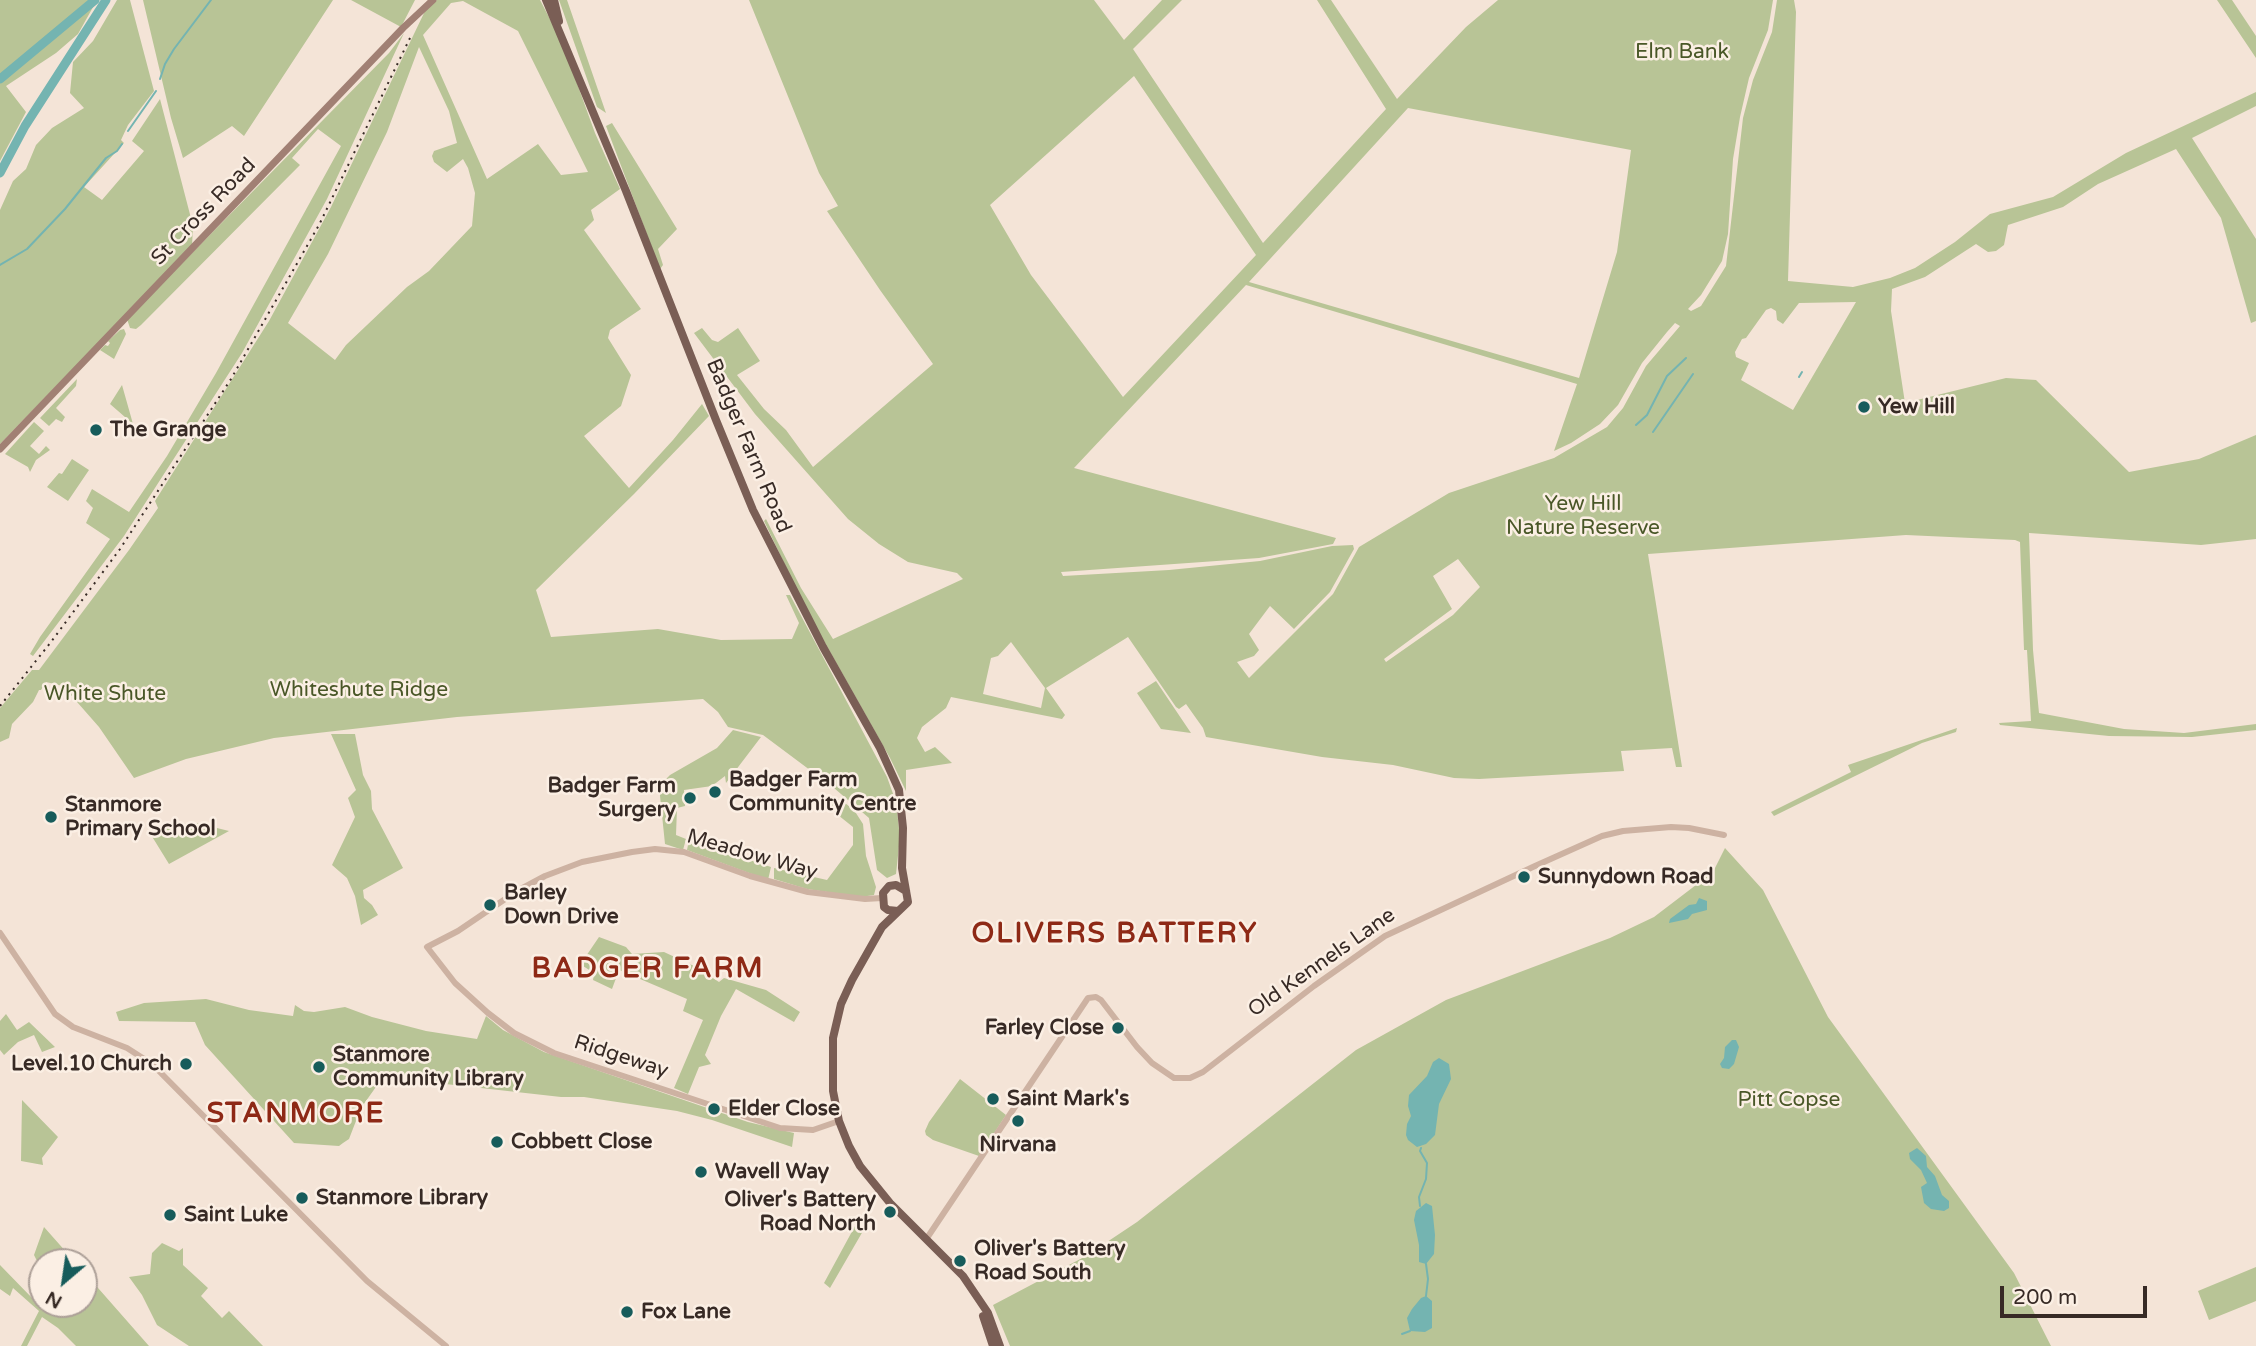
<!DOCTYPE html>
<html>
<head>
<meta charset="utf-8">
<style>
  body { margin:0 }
  #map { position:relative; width:2256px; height:1346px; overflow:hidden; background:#f4e4d7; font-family:"Varela Round",sans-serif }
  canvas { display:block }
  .north { position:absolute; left:28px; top:1248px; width:70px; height:70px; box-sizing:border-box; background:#fbefe4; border:2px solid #ada098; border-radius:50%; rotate:209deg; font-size:19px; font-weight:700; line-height:28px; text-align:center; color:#372a25 }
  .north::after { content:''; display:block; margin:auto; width:24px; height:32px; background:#175c5b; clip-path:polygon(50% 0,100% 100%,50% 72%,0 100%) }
  .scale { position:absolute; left:2000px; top:1286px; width:147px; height:32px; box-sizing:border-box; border:4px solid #372a25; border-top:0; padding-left:9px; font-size:21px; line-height:24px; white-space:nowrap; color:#372a25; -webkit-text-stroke:5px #fbefe4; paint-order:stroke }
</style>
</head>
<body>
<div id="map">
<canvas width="2256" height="1346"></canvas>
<div class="north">N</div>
<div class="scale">200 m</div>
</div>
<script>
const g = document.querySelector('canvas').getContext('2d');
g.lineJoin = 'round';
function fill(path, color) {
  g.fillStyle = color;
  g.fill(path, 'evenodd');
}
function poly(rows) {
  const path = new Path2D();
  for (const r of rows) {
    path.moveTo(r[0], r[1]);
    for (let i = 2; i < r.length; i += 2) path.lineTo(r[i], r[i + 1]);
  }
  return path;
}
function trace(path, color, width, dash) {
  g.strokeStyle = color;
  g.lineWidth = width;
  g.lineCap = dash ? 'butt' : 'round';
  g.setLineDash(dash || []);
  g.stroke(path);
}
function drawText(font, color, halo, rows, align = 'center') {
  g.font = font + ' "Varela Round",sans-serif';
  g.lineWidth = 5;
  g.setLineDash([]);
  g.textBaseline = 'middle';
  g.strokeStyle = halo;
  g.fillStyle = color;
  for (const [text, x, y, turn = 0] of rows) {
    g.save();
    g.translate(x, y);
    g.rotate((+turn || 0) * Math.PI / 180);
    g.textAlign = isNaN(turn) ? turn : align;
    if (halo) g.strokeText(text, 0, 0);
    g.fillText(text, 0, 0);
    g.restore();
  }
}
const green = poly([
  [0,0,97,0,78,34,56,53,6,86,26,112,0,161],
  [117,0,130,0,154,91,128,125,121,140,124,143,84,187,102,200,144,151,132,141,160,99,193,226,192,246,0,444,0,210,13,181,26,169,36,145,52,128,84,108,70,93,73,62,93,41],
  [143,0,333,0,244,136,232,126,183,158,171,118],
  [351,0,415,0,401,27],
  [437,0,540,0,562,42,595,133,620,189,591,210,594,220,584,230,641,309,610,330,608,338,631,375,621,406,584,436,629,488,673,440,702,404,709,416,634,494,536,590,551,637,658,629,721,640,792,639,799,623,786,595,790,595,887,777,896,802,900,837,896,874,887,878,877,870,869,818,834,788,763,735,728,727,718,712,703,699,457,717,274,738,186,759,134,778,99,727,63,686,46,682,41,690,39,690,33,702,12,724,9,738,0,742,0,708,32,670,39,670,129,550,158,508,155,501,269,321,331,207,425,11],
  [463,1,518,31,588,172,561,175,538,144,487,179,423,35,451,3],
  [419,47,449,111,457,143,434,151,432,156,434,162,447,172,463,159,468,168,475,193,472,226,429,271,407,287,346,345,335,360,288,323,328,254,387,132],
  [559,0,567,0,606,113,597,107],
  [749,0,1094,0,1124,40,1162,0,1182,0,1133,49,1263,243,1386,109,1317,0,1331,0,1397,99,1466,27,1498,0,1773,0,1768,30,1749,78,1740,117,1733,159,1728,234,1722,261,1701,295,1688,309,1691,311,1701,306,1726,266,1743,118,1753,80,1772,32,1777,0,1794,0,1796,12,1788,281,1853,287,1890,278,1915,268,1955,242,1990,214,2053,197,2126,153,2256,92,2256,106,2192,138,2256,239,2256,321,2251,323,2221,218,2176,149,2098,184,2063,207,2008,225,2004,245,1996,251,1988,252,1976,244,1925,277,1892,289,1891,311,1905,403,2006,378,2036,380,2129,472,2199,459,2256,435,2256,539,2201,545,2029,533,2033,650,2039,713,2124,729,2184,733,2256,724,2256,730,2192,737,2109,736,2000,725,1999,723,2031,721,2027,650,2024,650,2020,542,2015,540,1906,535,1648,554,1682,767,1676,767,1672,748,1621,751,1624,771,1479,779,1454,778,1393,765,1322,757,1206,737,1203,728,1186,704,1179,709,1176,707,1128,637,1046,688,1065,715,1062,719,951,697,946,708,922,727,917,738,925,752,935,747,952,763,906,770,906,791,890,758,807,611,764,521,766,519,801,588,833,639,963,579,957,573,908,562,879,544,848,519,755,414,694,333,702,328,712,340,718,342,738,328,760,361,737,375,764,409,786,430,813,467,933,364,880,290,827,211,838,206,819,173],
  [1134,76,1256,255,1123,397,1031,275,990,205],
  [1408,108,1631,150,1617,252,1579,378,1249,282],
  [1246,285,1577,384,1554,451,1571,443,1600,424,1618,405,1642,363,1667,332,1675,323,1680,326,1646,366,1623,408,1607,427,1554,458,1449,493,1359,547,1333,594,1249,678,1237,662,1254,656,1259,650,1249,634,1270,606,1294,629,1330,592,1354,549,1353,545,1332,546,1260,561,1169,570,1063,576,1061,572,1259,558,1333,544,1336,538,1074,468],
  [1856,302,1793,410,1741,380,1749,363,1736,357,1735,352,1742,339,1746,338,1766,310,1771,308,1776,311,1777,320,1783,324,1799,303],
  [1458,559,1480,587,1453,615,1386,662,1384,659,1452,609,1433,576],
  [1011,642,1045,688,1041,708,983,694,991,658,998,656],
  [2217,0,2232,0,2256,36,2256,58],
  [404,33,327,199,242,353,124,536,33,656,30,654,40,637,110,539,86,523,93,508,86,501,92,489,129,512,167,456,216,373,341,146,318,129,292,158,300,165,141,325,136,329,130,328,127,319,389,53],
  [612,123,677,229,658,249,663,265,660,269,606,126],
  [124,329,126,334,114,359,100,350,105,345,108,346,110,343,108,341,120,330],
  [77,379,76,386,56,408,65,417,62,422,56,419,49,426,40,418],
  [122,385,133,424,110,404],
  [34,422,44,431,30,446,39,454,46,446,50,450,36,460,30,472,28,467,5,454],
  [72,459,89,470,68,501,47,487,59,473,62,474],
  [1156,681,1191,733,1161,729,1137,693],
  [1957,728,1956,732,1922,743,1774,816,1771,812,1851,772,1848,765],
  [733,730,761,737,726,783,725,776,712,786,684,790,685,806,677,808,676,835,686,839,683,850,665,844,659,786,670,775,717,748],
  [331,734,355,734,363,775,371,791,372,809,403,868,363,890,364,898,372,905,378,915,361,925,355,896,347,878,332,865,355,817,348,798,356,790],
  [830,796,841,800,854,810,863,824,866,856,876,887,874,895,861,897,807,889,774,879,774,868,827,880,853,845,853,827,823,803],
  [197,823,229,831,169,864,148,830,165,825],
  [689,840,771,867,768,880,687,850],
  [1725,848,1763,890,1828,1017,2014,1273,2051,1346,1010,1346,993,1305,1086,1256,1137,1222,1356,1050,1446,1000,1610,938,1654,917,1713,872],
  [599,937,626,947,632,954,664,952,694,966,719,982,724,978,766,990,800,1012,794,1022,736,989,721,1016,705,1055,711,1064,699,1067,688,1094,674,1088,703,1020,683,1011,687,999,619,970,612,989,593,980,594,973,583,966,582,962],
  [206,999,249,1010,293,1016,295,1005,304,1011,314,1012,345,1007,372,1017,426,1031,477,1039,486,1016,503,1030,544,1052,748,1122,794,1133,792,1147,712,1120,677,1111,584,1097,561,1097,383,1077,361,1108,349,1139,343,1143,339,1146,294,1143,205,1045,195,1022,119,1021,116,1012,144,1003],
  [6,1014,17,1030,29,1022,55,1047,42,1052,34,1035,18,1042,4,1055,0,1050,0,1021],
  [960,1079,1006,1115,979,1156,933,1140,926,1135,925,1131,929,1122],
  [22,1100,58,1137,42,1158,43,1165,21,1161],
  [855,1226,863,1231,830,1288,824,1283],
  [44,1227,75,1262,42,1262,42,1271,34,1255],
  [162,1243,179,1251,183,1248,183,1265,208,1288,201,1296,222,1318,229,1311,263,1346,189,1346,157,1325,142,1295,129,1277,150,1274,152,1253],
  [0,1265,34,1300,42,1294,42,1304,84,1304,84,1272,149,1346,76,1346,58,1328,42,1317,27,1346,21,1346,39,1311,13,1288,10,1296,0,1289],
  [2256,1267,2256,1301,2209,1320,2198,1291]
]);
const water = poly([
  [1699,898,1707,901,1707,910,1692,914,1688,919,1669,923,1670,919,1689,905,1696,904],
  [1732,1040,1736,1040,1739,1047,1734,1064,1729,1069,1722,1068,1720,1064,1724,1058,1725,1047],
  [1439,1058,1449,1064,1451,1079,1439,1104,1435,1135,1426,1144,1417,1147,1408,1140,1406,1135,1407,1124,1411,1116,1408,1106,1409,1095,1427,1076,1433,1062],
  [1917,1148,1926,1156,1927,1167,1935,1176,1942,1195,1949,1201,1949,1208,1944,1211,1931,1209,1924,1203,1921,1187,1927,1183,1921,1170,1910,1159,1909,1153],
  [1426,1203,1432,1206,1435,1235,1434,1254,1426,1264,1419,1262,1419,1245,1414,1220,1416,1211],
  [1426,1296,1432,1301,1432,1328,1425,1332,1410,1331,1407,1318,1412,1309,1421,1298]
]);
const stream = poly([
  [160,79,165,64,174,49,211,0],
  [128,131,156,91],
  [0,265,27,249,65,209,106,158,117,151,122,144],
  [1799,377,1802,372],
  [1636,425,1647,415,1667,376,1686,358],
  [1653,432,1693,374],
  [1420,1206,1419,1197,1426,1179,1427,1163,1420,1151,1421,1148],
  [1426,1264,1428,1279,1426,1296],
  [1402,1334,1410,1331]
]);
const river = poly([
  [0,79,95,0],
  [0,173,25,126,106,0]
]);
const tertiary = poly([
  [0,933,55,1014,73,1027,127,1048,152,1064,367,1281,446,1346],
  [839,1121,813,1130,780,1128,554,1053,514,1033,488,1013,455,983,427,947,458,931,517,891,545,876,582,862,632,852,655,849,684,852,750,876,808,892,865,899,882,898],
  [927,1238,1088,998,1096,997,1101,1000,1137,1047,1152,1063,1174,1078,1190,1078,1203,1072,1314,986,1385,936,1535,866,1602,836,1623,831,1671,827,1689,828,1724,835]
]);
const secondary = poly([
  [0,449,403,28,433,0]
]);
const primary = poly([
  [546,0,626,191,716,420,753,510,823,647,880,748,899,790,903,828,902,868,908,902,882,927,852,980,841,1004,833,1038,833,1091,839,1121,849,1146,860,1166,890,1203,963,1276,988,1313,1000,1346],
  [554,0,559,21],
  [898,911,888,910,884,907,883,893,889,886,896,885,906,891],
  [983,1316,993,1346]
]);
const rail = poly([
  [0,706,51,642,120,549,231,379,319,225,411,36]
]);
const markers = [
  [1864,407,7,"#175c5b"],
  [96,430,7,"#175c5b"],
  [715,792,7,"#175c5b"],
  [690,798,7,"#175c5b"],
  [51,817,7,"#175c5b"],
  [1524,877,7,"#175c5b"],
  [490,905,7,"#175c5b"],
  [1118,1028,7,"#175c5b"],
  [186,1064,7,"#175c5b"],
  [319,1067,7,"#175c5b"],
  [993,1099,7,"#175c5b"],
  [714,1109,7,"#175c5b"],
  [1018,1121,7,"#175c5b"],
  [497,1142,7,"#175c5b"],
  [701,1172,7,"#175c5b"],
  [302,1198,7,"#175c5b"],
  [890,1212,7,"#175c5b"],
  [170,1215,7,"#175c5b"],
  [960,1261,7,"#175c5b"],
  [627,1312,7,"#175c5b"]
];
const parkNames = [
  ["Elm Bank",1682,52],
  ["Yew Hill",1583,504],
  ["Nature Reserve",1583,528],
  ["Whiteshute Ridge",359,690],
  ["White Shute",105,694],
  ["Pitt Copse",1789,1100]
];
const streetNames = [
  ["St Cross Road",204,212,-46],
  ["Badger Farm Road",748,446,67],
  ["Meadow Way",752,855,16],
  ["Old Kennels Lane",1322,963,-35],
  ["Ridgeway",621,1057,18]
];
const poiNames = [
  ["Yew Hill",1878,407],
  ["The Grange",110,430],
  ["Badger Farm",729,780],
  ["Community Centre",729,804],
  ["Badger Farm",676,786,"right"],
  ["Surgery",676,810,"right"],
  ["Stanmore",65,805],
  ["Primary School",65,829],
  ["Sunnydown Road",1538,877],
  ["Barley",504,893],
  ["Down Drive",504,917],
  ["Farley Close",1104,1028,"right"],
  ["Stanmore",333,1055],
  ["Community Library",333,1079],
  ["Level.10 Church",172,1064,"right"],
  ["Saint Mark's",1007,1099],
  ["Elder Close",728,1109],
  ["Cobbett Close",511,1142],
  ["Nirvana",1018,1145,"center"],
  ["Wavell Way",715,1172],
  ["Stanmore Library",316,1198],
  ["Oliver's Battery",876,1200,"right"],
  ["Road North",876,1224,"right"],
  ["Saint Luke",184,1215],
  ["Oliver's Battery",974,1249],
  ["Road South",974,1273],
  ["Fox Lane",641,1312]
];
const districtNames = [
  ["OLIVERS BATTERY",1115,935],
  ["BADGER FARM",648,970],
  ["STANMORE",296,1115]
];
fill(green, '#b8c496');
fill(water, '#74b4b1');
trace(stream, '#74b4b1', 2);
trace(river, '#74b4b1', 9);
trace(tertiary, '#cdb2a2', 6);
trace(secondary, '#a18074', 7);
trace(primary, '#7a5e55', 8);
trace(rail, '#372a25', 2, [2, 5]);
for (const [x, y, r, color] of markers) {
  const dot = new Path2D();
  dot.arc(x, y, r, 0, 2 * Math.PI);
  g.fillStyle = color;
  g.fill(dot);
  trace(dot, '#fbefe4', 2.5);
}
drawText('21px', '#495727', '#fbefe4', parkNames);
drawText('21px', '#372a25', '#fbefe4', streetNames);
drawText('bold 21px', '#372a25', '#fbefe4', poiNames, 'left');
g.letterSpacing = '2px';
drawText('bold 28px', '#8e2916', '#fbefe4', districtNames);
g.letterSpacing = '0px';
</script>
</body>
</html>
